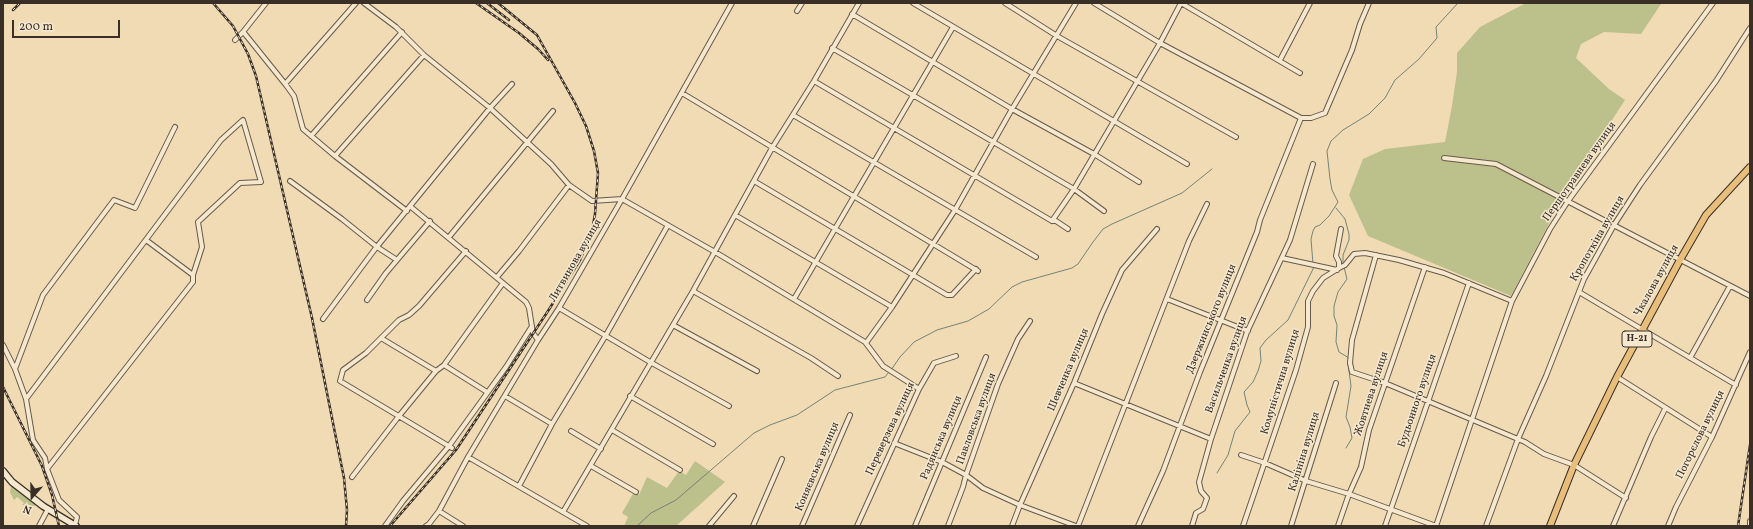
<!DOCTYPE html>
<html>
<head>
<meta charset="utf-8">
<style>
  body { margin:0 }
  #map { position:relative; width:1753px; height:529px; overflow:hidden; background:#f0dbb4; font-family:Vollkorn,serif }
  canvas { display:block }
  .frame { position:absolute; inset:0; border:4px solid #392f27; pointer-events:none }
  .north { position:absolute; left:12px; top:477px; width:40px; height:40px; -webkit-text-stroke:3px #f5e8ce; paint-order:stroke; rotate:200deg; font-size:11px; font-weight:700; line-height:16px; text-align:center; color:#392f27 }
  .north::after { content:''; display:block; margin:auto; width:14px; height:18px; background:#392f27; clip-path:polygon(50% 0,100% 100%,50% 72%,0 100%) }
  .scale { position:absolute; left:12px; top:20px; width:108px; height:18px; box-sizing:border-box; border:2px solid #392f27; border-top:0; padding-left:5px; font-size:12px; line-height:14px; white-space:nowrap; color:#392f27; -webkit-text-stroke:3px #f5e8ce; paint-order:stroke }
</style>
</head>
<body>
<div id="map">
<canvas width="1753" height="529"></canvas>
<div class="frame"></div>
<div class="north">N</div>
<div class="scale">200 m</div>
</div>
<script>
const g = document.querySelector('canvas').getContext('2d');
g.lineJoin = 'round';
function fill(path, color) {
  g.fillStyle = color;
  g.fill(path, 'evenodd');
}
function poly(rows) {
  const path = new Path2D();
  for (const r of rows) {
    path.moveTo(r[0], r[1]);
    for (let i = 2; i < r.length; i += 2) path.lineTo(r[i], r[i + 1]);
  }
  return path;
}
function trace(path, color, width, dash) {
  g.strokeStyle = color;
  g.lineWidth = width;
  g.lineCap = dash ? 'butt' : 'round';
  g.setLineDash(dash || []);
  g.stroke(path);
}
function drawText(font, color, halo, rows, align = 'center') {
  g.font = font + ' Vollkorn,serif';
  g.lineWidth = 3;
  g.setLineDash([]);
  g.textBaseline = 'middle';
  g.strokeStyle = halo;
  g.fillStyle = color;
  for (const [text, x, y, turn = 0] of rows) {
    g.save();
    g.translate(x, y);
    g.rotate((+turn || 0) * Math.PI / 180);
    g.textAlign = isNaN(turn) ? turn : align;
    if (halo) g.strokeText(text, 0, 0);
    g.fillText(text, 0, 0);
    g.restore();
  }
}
const green = poly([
  [1526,3,1661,4,1641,34,1604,32,1581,44,1576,58,1609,89,1625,100,1566,191,1511,296,1368,236,1349,195,1363,159,1385,149,1445,142,1452,106,1457,72,1457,53,1480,27],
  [695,461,725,482,676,526,624,526,628,517,622,513,634,492,639,495,647,477,667,488,679,471,686,475],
  [11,486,14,486,35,503,35,506,22,505,24,503,17,497,14,500,10,492]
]);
const stream = poly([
  [1336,208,1345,219,1349,234,1349,240,1343,255,1343,264],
  [1313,264,1311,239,1313,231,1315,227,1320,225,1329,216,1338,202,1332,190,1330,179,1327,151,1331,141,1343,130,1369,114,1385,98,1395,80,1419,59,1437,38,1436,27,1458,3],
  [1344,267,1347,279,1338,292,1334,306,1334,316,1337,325,1336,342,1339,352,1349,358],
  [891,370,900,357,914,342,937,330,968,321,989,309,1012,287,1022,282,1072,268,1078,264,1093,242,1103,229,1112,224,1182,193,1212,169],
  [1346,448,1352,438,1350,427,1346,417,1351,386,1348,363],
  [1217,473,1228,455,1235,431,1250,412,1247,405,1244,392,1253,382,1258,371,1261,361,1260,348,1266,340,1288,320,1314,267],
  [637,526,651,513,676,500,754,433,770,425,797,415,835,390,885,377,889,372]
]);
const minor = poly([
  [364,3,396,27,424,55,490,108,551,164,569,185,592,201,622,199,715,252,865,342,883,366,919,389],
  [913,3,1187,164],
  [1005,3,1057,36,1236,137],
  [1094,3,1160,43,1301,118,1311,118,1325,113,1352,50,1360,24,1369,3],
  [797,11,802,3],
  [852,14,1012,109,1094,154,1139,182],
  [243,32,266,3],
  [235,40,243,32,245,34,286,85,294,96,303,129,335,156,407,211],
  [832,48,1074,189,1104,211],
  [1280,60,1310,3],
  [814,81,1052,221,1056,221,1068,229],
  [285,84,356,3],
  [682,93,978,271],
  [793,115,1036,257],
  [311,136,402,32],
  [335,156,424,55],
  [1444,158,1496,164,1750,296],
  [290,181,342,219,377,247,397,260],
  [754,181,947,295,952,295,976,269],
  [411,207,526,302,529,308,533,333,538,340],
  [735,215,892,307,955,210,1012,109,1076,3],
  [1052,221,1074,189,1114,121,1160,43,1181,3,1300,73],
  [449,237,553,111],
  [146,240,193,275],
  [1376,255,1352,340,1350,363,1352,372,1385,383,1525,442,1544,454,1574,465,1626,498],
  [1282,258,1337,270],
  [1339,268,1345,265,1354,254,1365,253,1399,260,1444,273,1512,301],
  [497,277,519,251,569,185],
  [693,291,811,358,838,376],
  [1579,292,1736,385],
  [794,299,953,27],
  [1167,299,1248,331],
  [367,300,386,273,430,221],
  [559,308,650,362,729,406],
  [323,319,375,249,490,108,512,84],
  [673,325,757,371],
  [381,338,436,371],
  [866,343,892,307],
  [3,345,15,369],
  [1690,358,1730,286],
  [444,365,487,392],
  [1617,377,1712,437],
  [1074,383,1211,439],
  [505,396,552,424],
  [630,396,713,444],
  [26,399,221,140,243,120,261,182,240,183,198,222,202,247,193,275,193,282,47,469],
  [612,430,680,470],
  [571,431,601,449],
  [894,443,942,462,966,475,983,488,1020,505,1076,526],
  [452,448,340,381,343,370,366,353,399,320,409,315,419,306,466,251],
  [1241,455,1265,463,1306,481,1349,494,1436,526],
  [468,457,587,526],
  [591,466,636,492],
  [352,477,399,416,436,371,444,365,503,283],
  [519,486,552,424,606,335,668,225],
  [439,511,463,526],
  [563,512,693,291,772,148,814,81,859,3],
  [75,525,77,517,59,500,47,469,45,458,33,440,26,399,15,369,43,295,114,200,135,208,175,127],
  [39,526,48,509],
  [385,526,403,501,449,446,506,367,532,326],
  [426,526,429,524,439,511,468,457,538,340,559,308,622,199,732,3],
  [709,526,734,496],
  [753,526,782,459],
  [802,526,850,415],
  [857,526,919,389,934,363,956,356],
  [915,526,986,357],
  [948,526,963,487,966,475,998,384,1018,339,1030,321],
  [1012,526,1020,505,1074,383,1102,314,1122,270,1157,229],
  [1078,526,1189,241,1207,204],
  [1138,526,1163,471,1200,372,1257,232,1260,220,1301,118],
  [1192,526,1196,513,1203,509,1207,498,1201,491,1199,482,1211,439,1247,332,1290,240,1313,164],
  [1243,526,1296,370,1308,327,1308,301,1313,291,1323,278,1339,268,1339,262,1336,256,1341,229],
  [1291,526,1336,383],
  [1338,526,1349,494,1361,467,1369,430,1425,267],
  [1385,526,1469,283],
  [1436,526,1512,301,1550,229,1568,201,1713,3],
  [1486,526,1518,439,1546,376,1584,279,1614,225,1640,185,1716,81,1750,28],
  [1613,526,1651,437,1665,409],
  [1668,526,1676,507,1712,437,1750,352],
  [1750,526,1750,521]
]);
const secondary = poly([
  [3,471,12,482,43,506,76,526]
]);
const primary = poly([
  [1550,526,1574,465,1617,377,1680,260,1706,215,1750,167]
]);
const rail = poly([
  [213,3,233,26,248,54,256,76,312,318,344,478,347,510,346,526],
  [476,3,519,33,538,49,548,60],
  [487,3,509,20],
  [13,10,20,3],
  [3,387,42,466,52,495,59,526],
  [390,526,456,450,548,311,580,260,592,231,595,214,598,173,594,151,586,126,575,103,537,35,498,3],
  [1738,526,1750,445]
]);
const shields = [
  [1637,339,30]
];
const shieldNames = [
  ["Н-21",1637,339]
];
const streetNames = [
  ["Першотравнева вулиця",1580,172,-55],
  ["Кропоткіна вулиця",1598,239,-60],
  ["Литвинова вулиця",576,261,-60],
  ["Чкалова вулиця",1657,281,-61],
  ["Дзержинського вулиця",1212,319,-68],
  ["Васильченка вулиця",1227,365,-70],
  ["Шевченка вулиця",1069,370,-67],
  ["Комуністична вулиця",1281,382,-73],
  ["Жовтнева вулиця",1372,394,-72],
  ["Будьонного вулиця",1418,401,-71],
  ["Павловська вулиця",977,419,-70],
  ["Переверзєва вулиця",891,429,-65],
  ["Погорєлова вулиця",1701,435,-64],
  ["Радянська вулиця",942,438,-67],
  ["Калініна вулиця",1305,452,-73],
  ["Коняєвська вулиця",818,467,-67]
];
fill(green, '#bcc08b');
trace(stream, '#748376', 1);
trace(minor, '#675a4a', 6);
trace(secondary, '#392f27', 8);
trace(primary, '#392f27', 8);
trace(minor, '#f5e8ce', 4);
trace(secondary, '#f5e8ce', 5.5);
trace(primary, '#e8be7a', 6);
trace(rail, '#392f27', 2.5);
trace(rail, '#f5e8ce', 1, [3]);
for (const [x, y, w] of shields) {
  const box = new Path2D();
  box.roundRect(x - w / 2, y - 8, w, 16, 3);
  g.fillStyle = '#f5e8ce';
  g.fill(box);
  trace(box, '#392f27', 1);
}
drawText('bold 10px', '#392f27', null, shieldNames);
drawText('11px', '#392f27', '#f5e8ce', streetNames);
</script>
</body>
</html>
